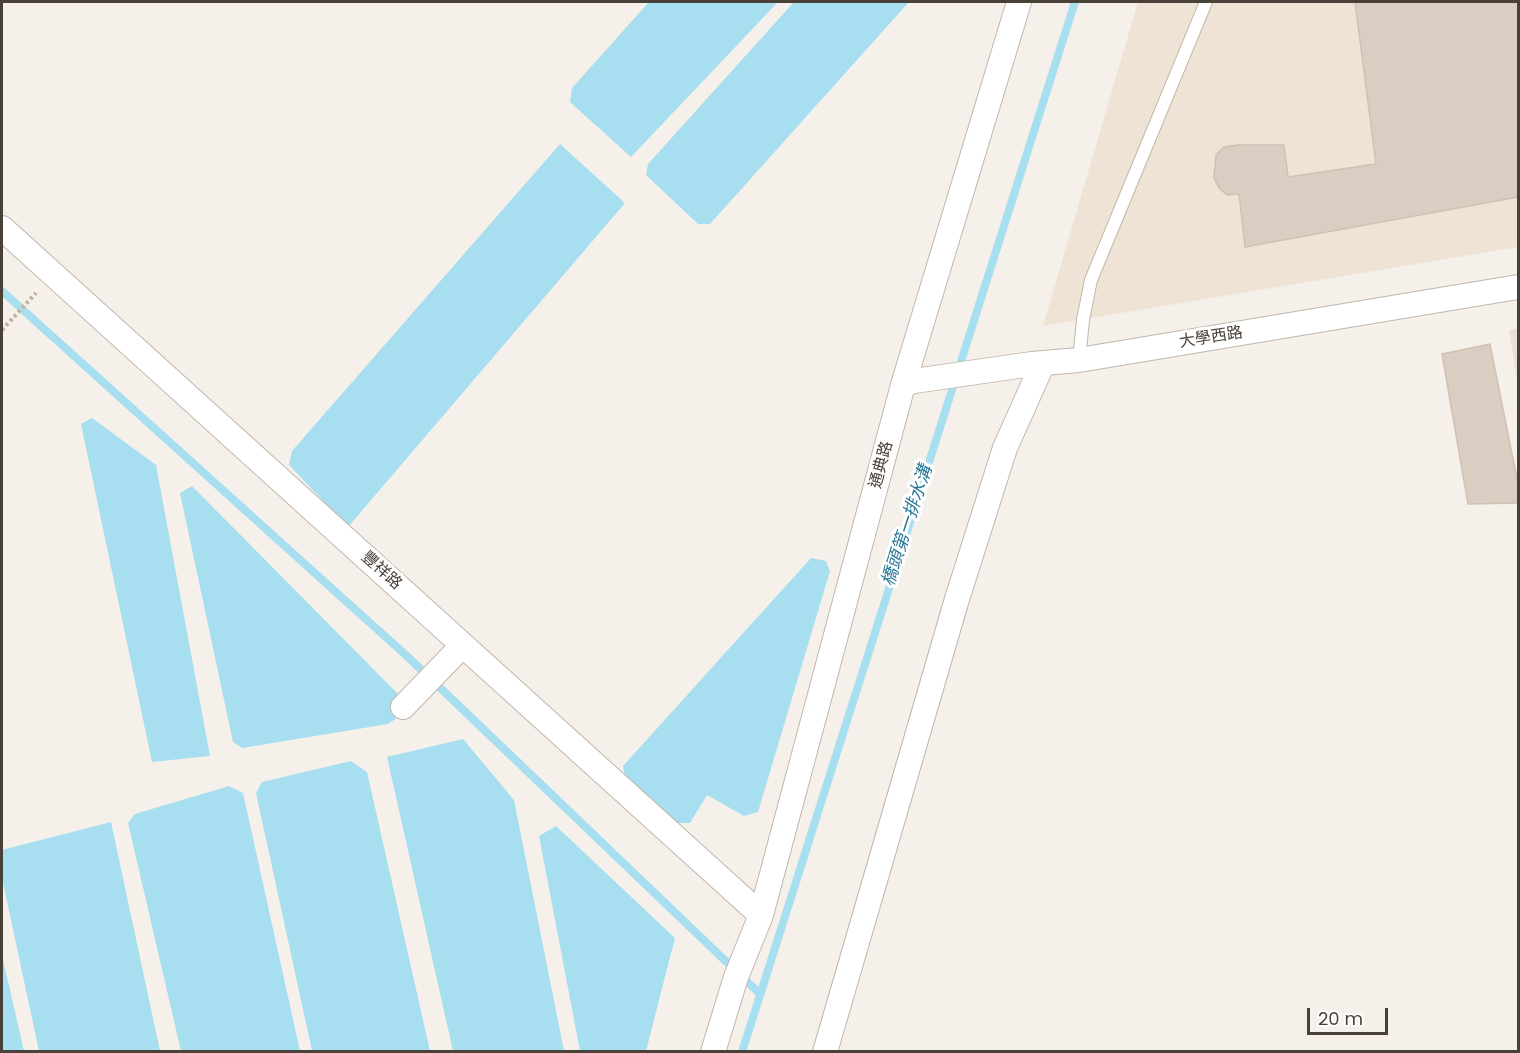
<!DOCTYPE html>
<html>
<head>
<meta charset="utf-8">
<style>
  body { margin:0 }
  #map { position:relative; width:1520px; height:1053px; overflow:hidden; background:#f5f0ea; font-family:Poppins,sans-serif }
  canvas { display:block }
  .frame { position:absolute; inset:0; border:3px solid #494038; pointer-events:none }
  .scale { position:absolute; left:1307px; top:1008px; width:81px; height:27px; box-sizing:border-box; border:3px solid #494038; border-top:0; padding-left:8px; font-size:18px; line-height:21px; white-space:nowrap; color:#494038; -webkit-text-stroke:4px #fff; paint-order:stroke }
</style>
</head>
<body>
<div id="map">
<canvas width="1520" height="1053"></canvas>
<div class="frame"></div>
<div class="scale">20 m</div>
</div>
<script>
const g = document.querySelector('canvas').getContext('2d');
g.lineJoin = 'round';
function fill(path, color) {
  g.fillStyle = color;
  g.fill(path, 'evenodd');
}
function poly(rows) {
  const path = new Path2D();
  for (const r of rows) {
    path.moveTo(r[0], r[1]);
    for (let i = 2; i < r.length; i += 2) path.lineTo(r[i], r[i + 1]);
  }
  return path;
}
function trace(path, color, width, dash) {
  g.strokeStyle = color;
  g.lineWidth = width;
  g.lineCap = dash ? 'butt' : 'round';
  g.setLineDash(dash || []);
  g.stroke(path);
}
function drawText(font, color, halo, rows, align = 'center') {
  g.font = font + ' Poppins,"Noto Sans TC",sans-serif';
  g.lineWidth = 6;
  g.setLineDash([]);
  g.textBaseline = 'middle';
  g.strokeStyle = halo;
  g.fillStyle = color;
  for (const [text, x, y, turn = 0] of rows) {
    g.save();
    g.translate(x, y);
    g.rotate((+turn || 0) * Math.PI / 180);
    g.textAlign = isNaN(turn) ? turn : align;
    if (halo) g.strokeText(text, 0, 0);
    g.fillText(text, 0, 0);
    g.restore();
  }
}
const residential = poly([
  [1518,328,1518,386,1509,330]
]);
const education = poly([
  [1138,2,1518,2,1518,247,1043,326]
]);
const water = poly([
  [649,2,778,2,631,157,570,102,572,88],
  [794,2,909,2,710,224,698,224,646,175,648,164],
  [560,144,625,203,348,527,289,465,292,451],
  [92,418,156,465,210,756,152,762,81,424],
  [192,486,397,693,400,716,388,724,242,748,233,742,180,493],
  [811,558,826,561,830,571,758,812,744,816,707,795,690,823,673,823,625,778,623,766],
  [463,739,514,800,564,1051,453,1051,387,757],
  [351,761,367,772,430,1051,312,1051,256,793,262,782],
  [229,786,243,793,300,1051,181,1051,128,823,135,814],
  [111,822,160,1051,39,1051,2,878,2,850],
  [556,826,675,938,646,1051,580,1051,539,836],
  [2,955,24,1051,2,1051]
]);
const stream = poly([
  [2,291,409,658,759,993],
  [742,1052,1075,2]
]);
const building = poly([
  [1355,2,1518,2,1518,197,1245,247,1239,194,1227,195,1219,188,1214,178,1216,155,1224,147,1238,145,1284,145,1288,177,1376,164,1355,2],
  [1490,344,1518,484,1518,503,1468,504,1442,354,1490,344]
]);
const path = poly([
  [2,330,36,293]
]);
const service = poly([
  [1079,360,1083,320,1091,280,1206,2]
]);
const minor = poly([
  [2,228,761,915],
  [903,385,914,381,1032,364,1079,360,1518,287],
  [403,707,463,645],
  [713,1052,736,977,761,915,903,385,1019,2],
  [825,1052,957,599,1005,448,1043,363]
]);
const streetNames = [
  ["大學西路",1211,338,-9],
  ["通典路",882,465,-75],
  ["豐祥路",381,571,42]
];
const waterNames = [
  ["橋頭第一排水溝",908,526,-72]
];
fill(residential, '#e9e1d8');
fill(education, '#eee3d4');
fill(water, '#a7dff1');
trace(stream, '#a7dff1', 8);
fill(building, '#dacdc2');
trace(building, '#d2c0b2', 1.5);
trace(service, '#c1b6ac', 14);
trace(minor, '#c1b6ac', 26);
trace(path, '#c3af9d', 4, [3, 3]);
trace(service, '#fff', 12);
trace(minor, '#fff', 24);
drawText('16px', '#494038', '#fff', streetNames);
drawText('italic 18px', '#297996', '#fff', waterNames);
</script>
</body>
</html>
